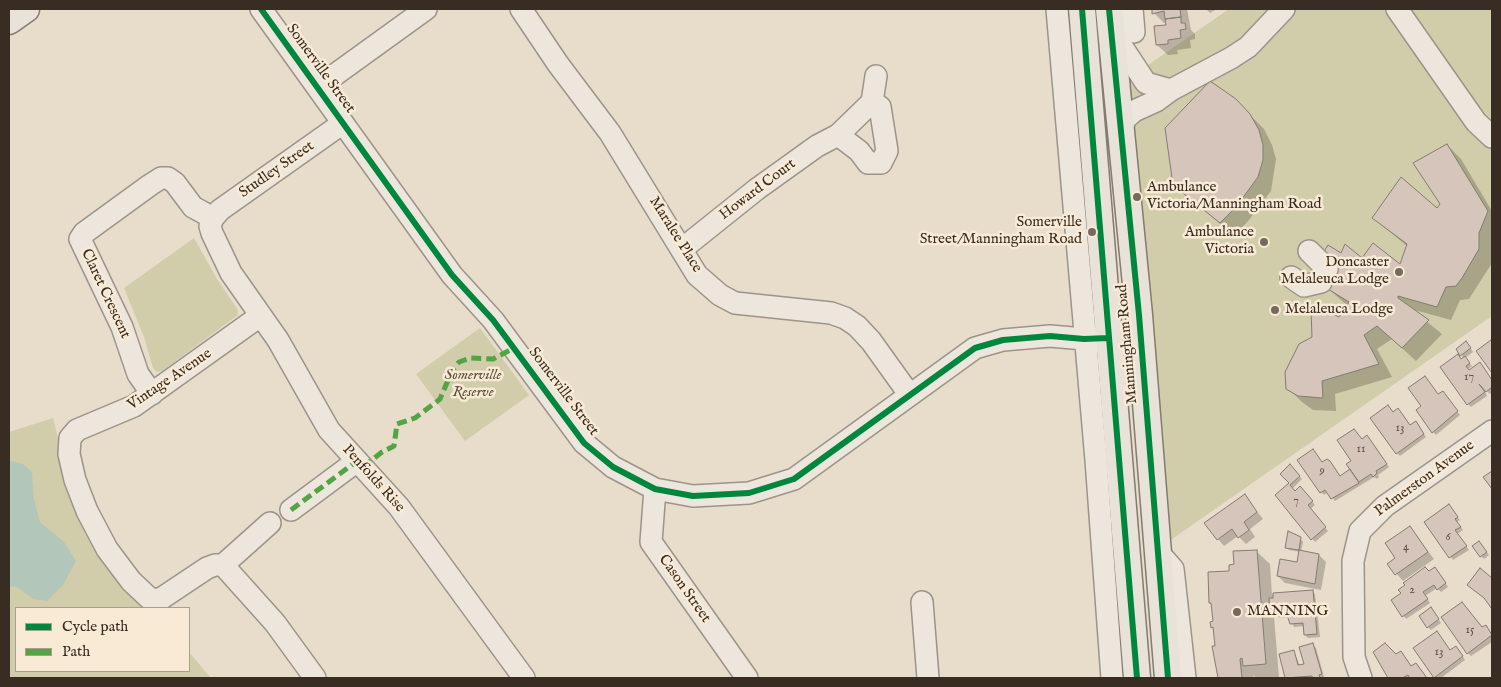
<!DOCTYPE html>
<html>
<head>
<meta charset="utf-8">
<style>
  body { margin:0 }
  #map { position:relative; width:1501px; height:687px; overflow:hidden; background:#e8dccb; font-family:"IM FELL English",serif }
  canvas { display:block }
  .frame { position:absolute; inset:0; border:10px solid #382c23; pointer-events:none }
  .legend { position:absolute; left:15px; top:607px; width:175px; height:65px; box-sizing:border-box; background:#f8ead5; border:1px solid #ab9e8e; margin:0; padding:6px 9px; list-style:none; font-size:15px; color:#382c23 }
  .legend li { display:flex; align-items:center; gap:10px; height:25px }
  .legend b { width:25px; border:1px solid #ab9e8e }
</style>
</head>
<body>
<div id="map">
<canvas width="1501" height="687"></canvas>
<div class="frame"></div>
<ul class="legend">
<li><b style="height:6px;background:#00873e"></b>Cycle path</li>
<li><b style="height:6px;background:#53a442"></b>Path</li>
</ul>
</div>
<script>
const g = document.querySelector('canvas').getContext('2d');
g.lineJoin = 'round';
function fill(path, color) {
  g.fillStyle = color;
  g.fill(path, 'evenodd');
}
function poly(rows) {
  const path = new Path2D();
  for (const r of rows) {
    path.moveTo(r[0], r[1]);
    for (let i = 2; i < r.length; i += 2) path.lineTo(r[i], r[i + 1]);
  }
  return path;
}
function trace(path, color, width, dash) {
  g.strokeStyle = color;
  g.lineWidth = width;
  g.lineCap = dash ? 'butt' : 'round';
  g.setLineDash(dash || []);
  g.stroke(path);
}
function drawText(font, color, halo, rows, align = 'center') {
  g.font = font + ' "IM FELL English",serif';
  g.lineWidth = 5;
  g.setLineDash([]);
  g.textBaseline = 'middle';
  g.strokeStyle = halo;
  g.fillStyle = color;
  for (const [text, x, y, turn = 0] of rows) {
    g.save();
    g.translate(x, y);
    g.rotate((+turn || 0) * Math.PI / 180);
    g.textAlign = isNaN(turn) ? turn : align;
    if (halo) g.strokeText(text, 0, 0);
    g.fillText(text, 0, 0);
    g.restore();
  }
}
const green = poly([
  [1229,9,1492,9,1492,316,1172,539,1156,537,1117,82,1138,72],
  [194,238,217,279,238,310,238,315,162,371,157,372,153,368,144,337,124,288],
  [480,328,529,395,465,441,416,374],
  [53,418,66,470,137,600,145,608,16,608,16,671,189,671,189,652,211,678,9,678,9,432]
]);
const water = poly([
  [12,461,23,464,32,472,34,499,40,522,64,542,76,561,63,585,47,601,33,599,17,587,9,586,9,462]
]);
const shadow = poly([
  [1153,9,1187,9,1191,30,1195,34,1195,39,1190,40,1191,48,1177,50,1178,54,1168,55,1157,45,1167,23,1164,23,1154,13],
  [1206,9,1217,9,1210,13],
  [1235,100,1264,129,1272,145,1276,159,1271,191,1249,220,1234,236,1174,184],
  [1447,145,1461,159,1492,211,1492,263,1469,299,1460,300,1451,320,1411,309,1442,334,1416,361,1392,339,1377,349,1392,377,1335,394,1336,411,1313,410,1302,402,1288,388,1314,338,1340,318,1348,306,1325,286,1341,255,1400,266,1408,247,1374,218,1437,210,1441,205],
  [1469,346,1473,352,1465,358,1472,366,1468,369,1470,371,1480,364,1492,380,1492,392,1490,394,1483,387,1487,396,1471,407,1468,404,1462,360,1464,358,1461,355],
  [1443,392,1460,415,1436,435,1433,432,1438,396],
  [1393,413,1411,426,1418,426,1426,437,1400,456,1397,453],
  [1370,440,1389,467,1378,475,1379,477,1377,479,1374,477,1335,501,1328,492,1324,495,1321,492,1322,463,1333,465,1341,477,1351,469,1362,441],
  [1290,466,1302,479,1292,489,1295,492,1303,491,1315,505,1310,509,1328,531,1315,542,1276,495,1290,483],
  [1245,496,1263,519,1250,529,1255,537,1246,544,1238,536,1224,546,1218,539],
  [1452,509,1460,520,1457,522,1463,530,1457,534,1469,550,1453,560,1426,523],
  [1410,528,1434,559,1403,581,1388,564,1397,558],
  [1300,538,1303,542,1301,552,1319,555,1326,562,1321,590,1285,583,1278,576,1298,563,1300,552,1289,550,1286,547],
  [1482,546,1489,555,1484,559,1481,556],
  [1256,551,1270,564,1272,595,1312,591,1315,594,1320,637,1308,638,1305,635,1304,626,1294,627,1289,618,1274,617,1279,677,1256,678,1253,675,1254,678,1218,678,1214,647,1216,647,1215,630,1212,627,1214,623,1213,606,1210,603,1235,565],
  [1438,572,1448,587,1441,592,1437,588,1425,596,1430,603,1406,619,1392,601,1429,573],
  [1434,612,1441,623,1431,630,1428,627],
  [1488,629,1492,635,1492,642,1471,656,1468,653],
  [1313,645,1316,648,1324,677,1287,678,1280,655,1294,652,1300,666,1305,665],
  [1415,649,1459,650,1465,660,1441,678,1436,678],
  [1400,653,1412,667,1416,665,1427,678,1389,678,1381,667]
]);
const building = poly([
  [1152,9,1180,9,1181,17,1165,19,1164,11,1152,14,1152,9],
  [1181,17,1181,23,1185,23,1186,29,1180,30,1181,38,1168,40,1168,44,1156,45,1154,26,1166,25,1165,19,1181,17],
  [1210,81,1236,99,1250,114,1259,130,1263,145,1263,160,1258,177,1236,207,1220,223,1173,185,1165,128,1210,81],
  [1447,144,1488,211,1479,233,1479,249,1462,278,1456,286,1446,287,1437,307,1398,296,1398,298,1429,320,1402,348,1377,326,1364,335,1379,364,1322,381,1323,398,1298,396,1286,389,1285,372,1299,344,1312,337,1311,311,1321,308,1339,317,1349,302,1323,286,1320,258,1328,245,1341,253,1345,244,1362,258,1373,243,1400,264,1407,244,1372,218,1401,177,1437,208,1440,204,1413,163,1447,144],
  [1491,340,1492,341,1492,373,1476,351,1491,340],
  [1466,341,1471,348,1460,356,1456,349,1466,341],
  [1458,354,1461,359,1465,356,1470,363,1466,366,1469,370,1480,362,1492,380,1492,387,1486,392,1479,384,1485,392,1467,405,1440,367,1458,354],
  [1425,376,1438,394,1443,391,1458,411,1432,433,1416,410,1421,406,1408,388,1425,376],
  [1388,405,1393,412,1398,408,1410,425,1416,421,1424,434,1396,454,1370,418,1388,405],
  [1354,429,1362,439,1367,435,1387,464,1376,471,1377,473,1373,477,1371,474,1359,482,1346,464,1351,461,1337,440,1354,429],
  [1313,449,1322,462,1327,459,1330,461,1340,476,1350,469,1359,483,1331,499,1325,490,1320,493,1297,460,1313,449],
  [1290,464,1300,476,1290,485,1295,491,1300,486,1313,501,1308,505,1326,527,1311,540,1275,495,1289,483,1280,474,1290,464],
  [1492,471,1492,489,1483,477,1492,471],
  [1245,494,1257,512,1244,522,1249,530,1238,538,1232,529,1217,540,1204,523,1245,494],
  [1449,504,1458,517,1455,519,1461,527,1455,530,1467,546,1449,558,1424,522,1449,504],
  [1410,526,1428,552,1395,575,1387,564,1395,558,1385,543,1410,526],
  [1288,531,1301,537,1299,550,1285,548,1288,531],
  [1479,541,1487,552,1480,557,1472,546,1479,541],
  [1257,550,1266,664,1243,666,1242,658,1240,659,1242,678,1218,678,1212,646,1215,646,1213,627,1211,628,1210,622,1213,621,1211,603,1209,603,1208,572,1229,571,1229,565,1234,564,1233,551,1257,550],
  [1299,550,1319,554,1315,584,1277,576,1280,559,1297,562,1299,550],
  [1425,567,1429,571,1435,567,1446,583,1437,590,1434,585,1423,592,1428,599,1402,617,1391,600,1401,593,1398,590,1405,585,1403,583,1425,567],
  [1480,568,1492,578,1492,609,1484,598,1467,585,1480,568],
  [1313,590,1317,634,1304,635,1303,623,1290,624,1287,615,1274,616,1274,614,1270,614,1269,598,1273,598,1273,593,1313,590],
  [1462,602,1482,627,1486,625,1492,635,1467,654,1441,617,1462,602],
  [1431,607,1439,619,1427,628,1419,616,1431,607],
  [1437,631,1450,650,1456,646,1463,656,1434,678,1413,648,1437,631],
  [1313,643,1322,674,1319,675,1320,678,1313,678,1312,676,1285,678,1279,654,1294,650,1298,665,1304,664,1299,647,1313,643],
  [1385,643,1396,654,1401,651,1411,666,1416,663,1427,678,1410,678,1408,675,1402,678,1388,678,1373,652,1385,643]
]);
const minor = poly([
  [261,9,452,275,493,320,584,443,613,467,655,489,693,496,749,493,794,479,975,348,1003,340,1050,336,1084,339,1108,338],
  [521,9,558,64,610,133,697,275,720,295,735,303,831,313,845,318,857,326,871,341,909,394],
  [1057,9,1096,460,1112,678],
  [1132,9,1134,32],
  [1397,9,1476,122,1492,137],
  [1111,30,1146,83,1171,90],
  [318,87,426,9],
  [1122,127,1126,118,1134,111,1156,101,1171,90,1231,58,1248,47,1284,9],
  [838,135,859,151,868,163,881,163,887,151,880,107,872,102],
  [213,218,220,210,343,123],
  [682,249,757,189,817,146,838,135,872,102,876,76],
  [1291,277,1304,286,1321,282,1327,269,1309,251],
  [260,316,134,406,77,430,70,438,69,454,75,480,87,511,107,549,131,581,149,598,159,600,207,568,215,565,223,565,275,623,315,678],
  [152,394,138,374,122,327,80,239,84,233,150,185,161,178,168,178,175,183,193,207,213,218,210,226,212,233,231,273,278,340,329,430,399,507,524,678],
  [655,489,651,542,747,678],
  [291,510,357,461],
  [1158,552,1173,569,1185,678],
  [223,565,270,523],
  [922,602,928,678],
  [1361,678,1354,657,1353,561,1360,531,1385,506,1492,431]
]);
const major = poly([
  [1082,9,1137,678],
  [1109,9,1139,315,1168,678],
  [9,21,26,9]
]);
const quiet = poly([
  [363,467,382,452,394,446,397,424,415,418,440,399,452,371,459,362,471,358,493,359,514,348],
  [291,510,357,461]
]);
const cycleway = poly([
  [261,9,452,275,493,320,584,443,613,467,655,489,693,496,749,493,794,479,975,348,1003,340,1050,336,1084,339,1108,338],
  [1082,9,1137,678],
  [1109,9,1139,315,1168,678]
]);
const markers = [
  [1137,197,5,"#766a5e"],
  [1092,232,5,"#766a5e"],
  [1264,242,5,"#766a5e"],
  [1399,272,5,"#766a5e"],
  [1275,310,5,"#766a5e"],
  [1237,612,5,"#766a5e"]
];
const numberNames = [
  ["17",1469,378],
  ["13",1400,429],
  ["11",1361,450],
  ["9",1322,472],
  ["7",1296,502],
  ["6",1448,538],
  ["4",1406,548],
  ["2",1412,591],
  ["15",1470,631],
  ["13",1439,653]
];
const streetNames = [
  ["Somerville Street",320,69,54],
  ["Studley Street",277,170,-35],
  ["Howard Court",758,190,-37],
  ["Maralee Place",675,235,58],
  ["Claret Crescent",105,294,65],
  ["Manningham Road",1128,344,-95],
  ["Vintage Avenue",170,380,-34],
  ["Somerville Street",563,392,53],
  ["Penfolds Rise",373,479,48],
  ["Palmerston Avenue",1425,479,-36],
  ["Cason Street",684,589,55]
];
const poiNames = [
  ["Ambulance",1147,188],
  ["Victoria/Manningham Road",1147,205],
  ["Somerville",1082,223,"right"],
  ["Street/Manningham Road",1082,240,"right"],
  ["Ambulance",1254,233,"right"],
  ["Victoria",1254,250,"right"],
  ["Doncaster",1389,263,"right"],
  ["Melaleuca Lodge",1389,280,"right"],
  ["Melaleuca Lodge",1285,310],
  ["MANNING",1247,612]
];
const parkNames = [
  ["Somerville",473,376],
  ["Reserve",473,393]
];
fill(green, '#d1cdab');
fill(water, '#b3c6ba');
fill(shadow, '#0003');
fill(building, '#d6c5ba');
trace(building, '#837c72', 1);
trace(minor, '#9c9489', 24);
trace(major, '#837c72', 29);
trace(minor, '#ece6dd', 21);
trace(major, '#e9e2d8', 26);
trace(quiet, '#53a442', 5, [10, 5]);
trace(cycleway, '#00873e', 6);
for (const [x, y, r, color] of markers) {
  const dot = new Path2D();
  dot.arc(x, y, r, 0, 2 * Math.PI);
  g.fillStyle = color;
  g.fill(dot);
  trace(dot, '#f8ead5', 2);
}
drawText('12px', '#60534a', null, numberNames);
drawText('15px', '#382c23', '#f8ead5', streetNames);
drawText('15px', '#382c23', '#f8ead5', poiNames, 'left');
drawText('italic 15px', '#5a513e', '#f8ead5', parkNames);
</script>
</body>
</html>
